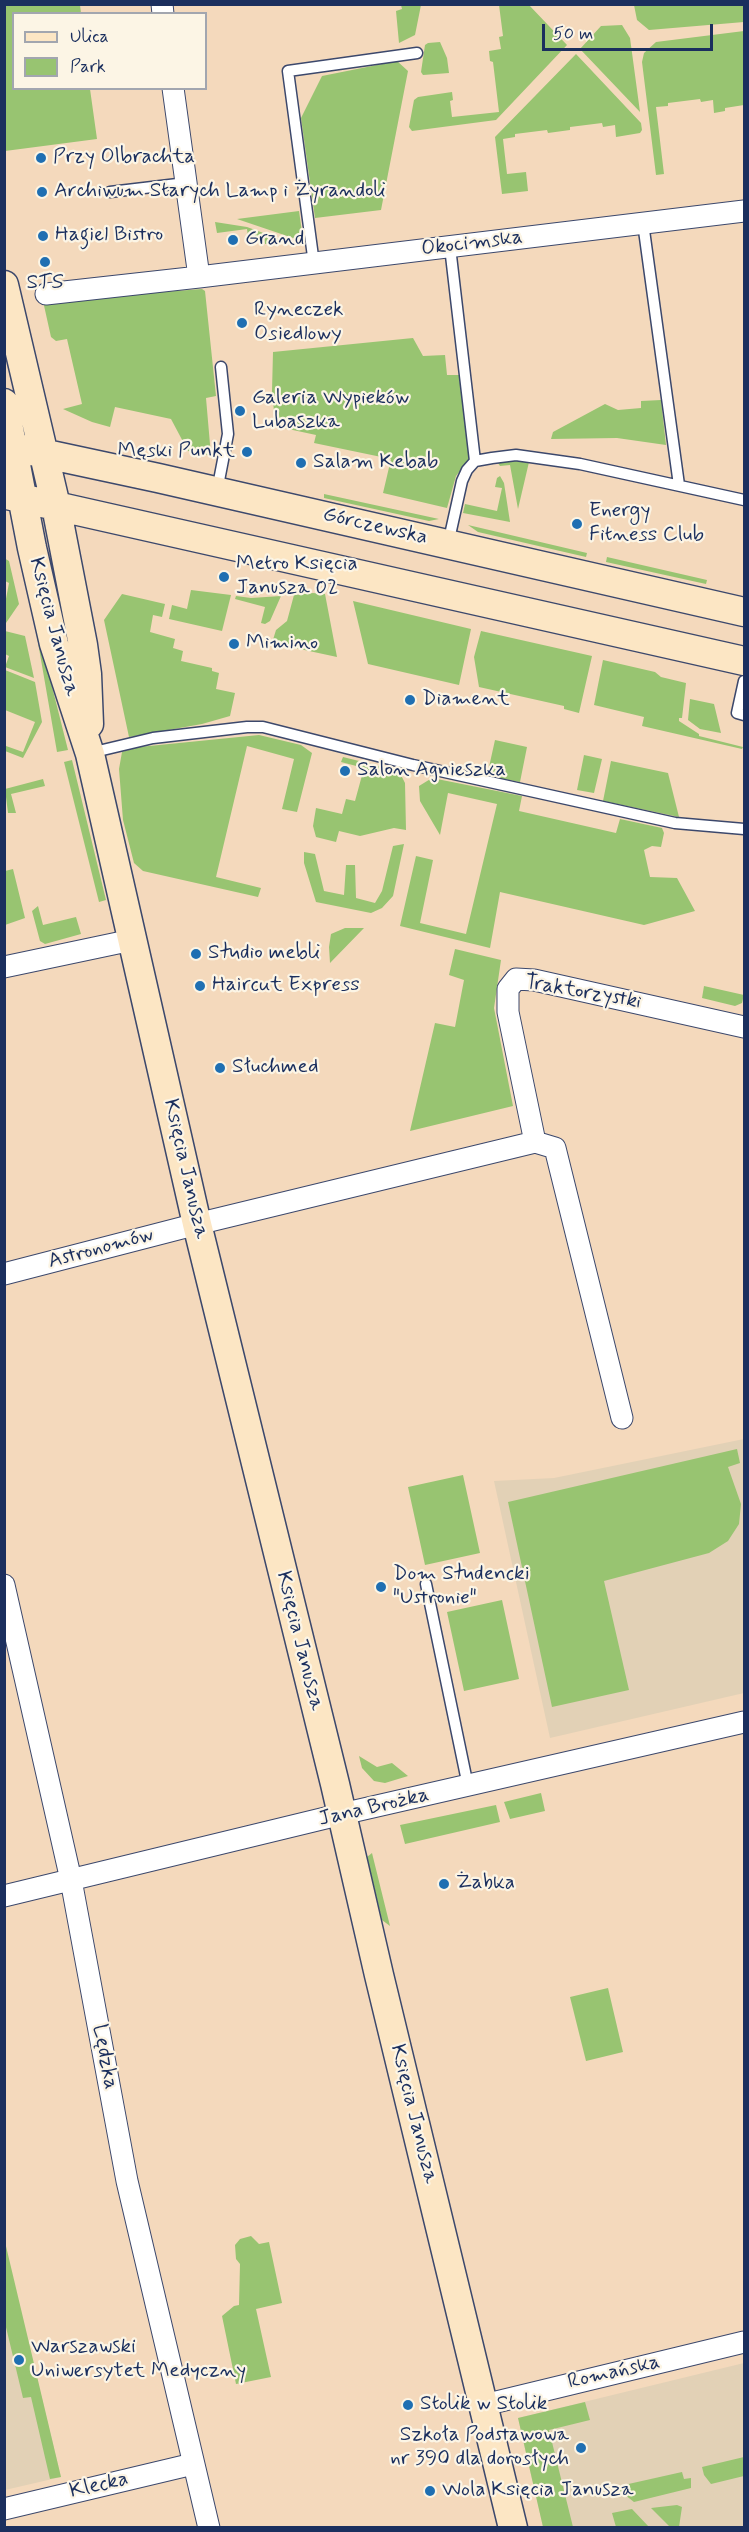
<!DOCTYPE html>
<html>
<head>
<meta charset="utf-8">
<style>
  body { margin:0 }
  #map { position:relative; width:749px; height:2532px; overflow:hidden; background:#f4d9bc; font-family:Mynerve,sans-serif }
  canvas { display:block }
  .frame { position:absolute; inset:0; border:6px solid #1b2f5e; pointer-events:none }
  .legend { position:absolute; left:12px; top:12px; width:195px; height:78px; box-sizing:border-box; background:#fcf5e5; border:2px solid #a2a6af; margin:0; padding:8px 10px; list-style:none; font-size:18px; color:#1b2f5e }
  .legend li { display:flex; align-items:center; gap:12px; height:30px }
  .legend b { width:30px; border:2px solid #a2a6af }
  .scale { position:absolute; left:542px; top:24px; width:171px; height:27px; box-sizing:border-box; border:3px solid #1b2f5e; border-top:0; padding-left:8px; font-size:18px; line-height:21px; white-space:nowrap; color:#1b2f5e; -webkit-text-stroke:4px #fcf5e5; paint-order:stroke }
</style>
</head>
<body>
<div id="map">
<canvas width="749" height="2532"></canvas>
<div class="frame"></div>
<ul class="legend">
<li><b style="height:8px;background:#fce6c4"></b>Ulica</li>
<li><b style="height:16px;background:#98c471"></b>Park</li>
</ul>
<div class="scale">50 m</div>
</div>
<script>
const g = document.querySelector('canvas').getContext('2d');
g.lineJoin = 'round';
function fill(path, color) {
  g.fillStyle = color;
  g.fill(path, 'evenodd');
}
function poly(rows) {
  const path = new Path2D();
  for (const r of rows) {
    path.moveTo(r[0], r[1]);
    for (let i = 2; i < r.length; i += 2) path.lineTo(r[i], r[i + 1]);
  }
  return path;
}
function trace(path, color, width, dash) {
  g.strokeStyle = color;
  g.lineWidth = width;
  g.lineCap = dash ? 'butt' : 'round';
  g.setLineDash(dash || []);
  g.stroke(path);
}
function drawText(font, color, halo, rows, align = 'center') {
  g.font = font + ' Mynerve,sans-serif';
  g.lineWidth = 4.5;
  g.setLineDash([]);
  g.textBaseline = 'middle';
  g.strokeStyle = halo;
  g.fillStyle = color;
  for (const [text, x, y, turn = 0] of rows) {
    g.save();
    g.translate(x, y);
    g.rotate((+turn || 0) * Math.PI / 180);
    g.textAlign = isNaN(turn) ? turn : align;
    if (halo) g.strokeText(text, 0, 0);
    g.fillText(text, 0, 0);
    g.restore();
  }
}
const built = poly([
  [744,1439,744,1693,550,1738,494,1481,554,1478],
  [4,2242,61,2477,5,2490,4,2490],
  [744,2363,744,2527,543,2527,518,2418]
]);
const green = poly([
  [5,4,80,5,81,13,14,14,14,88,90,89,97,139,5,151],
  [401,5,421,5,415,35,399,43,396,11,402,9],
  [499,5,529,5,567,45,496,120,412,131,409,127,414,100,418,97,452,92,453,100,450,101,452,117,499,112,493,62,490,61,489,51,501,49,499,37,503,36],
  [634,5,744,5,744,22,649,30,637,20],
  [622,25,630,38,640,112,580,49,601,26],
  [744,31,744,105,725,108,725,111,714,113,713,100,701,102,700,99,668,103,668,106,656,107,664,174,656,175,642,62,644,53,656,42],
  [440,42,447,58,449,73,423,75,421,72,425,45,428,43],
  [576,54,641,123,642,130,640,133,616,137,615,125,603,127,602,123,570,127,570,130,548,133,547,130,515,134,515,137,503,139,507,174,526,172,528,191,502,194,495,137],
  [397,61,408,71,381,210,315,218,301,118,322,76],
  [299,211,303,239,299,240,237,219],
  [215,222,247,227,288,242,265,244,264,235,248,237,247,229,217,233],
  [202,289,205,291,216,396,206,398,211,456,188,451,171,419,115,407,110,427,92,422,63,409,82,404,67,339,56,341,51,337,43,301],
  [413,338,423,356,445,355,447,375,459,375,469,459,456,476,447,508,383,493,391,459,314,443,316,435,279,427,275,421,272,391,273,352],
  [661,400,666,445,617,438,551,439,553,432,605,404,618,410,641,408,641,401],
  [519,460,529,462,518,509,510,465,500,466,498,463],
  [500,476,504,483,510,522,463,513,465,504,497,511,502,488,495,487,497,478],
  [324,494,439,519,429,521,324,498],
  [468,525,587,553,586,557,478,532],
  [607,557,707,580,706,584,606,562],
  [4,558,9,561,19,604,6,623,5,604,9,583,5,581],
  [191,590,231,595,222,631,169,619,172,605,187,609],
  [313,593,325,594,337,657,272,643,276,630,287,621,294,595],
  [122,594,165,604,162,617,153,615,150,632,175,639,173,648,183,651,181,661,212,668,212,671,219,673,216,689,235,693,230,716,202,724,129,737,104,620],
  [236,596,251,598,281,596,270,621,265,624,261,623,265,607,235,599],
  [353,601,471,629,459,685,368,664],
  [5,631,25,636,34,678,5,667,9,656,5,654],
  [36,631,38,631,68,750,57,752],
  [481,631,592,656,579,713,564,709,564,706,479,687,474,657],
  [603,660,655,672,661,677,686,683,682,718,679,718,679,721,699,734,699,736,743,747,742,749,642,726,644,717,594,705],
  [5,670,35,682,42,722,23,758,5,751,6,746,23,752,35,722,5,710],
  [690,699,714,704,721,733,700,729,688,720],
  [259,735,301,745,312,753,297,812,282,809,294,759,247,746,216,877,261,888,258,897,143,871,134,863,123,820,119,769,122,752,139,747],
  [495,740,527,747,520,782,487,776],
  [584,755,602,759,594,793,577,790],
  [343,757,399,771,405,783,406,830,394,828,360,836,339,831,336,842,316,837,313,826,316,808,342,814,346,799,355,801,364,768,341,762],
  [72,760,106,900,99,902,64,762],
  [611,761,668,773,679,817,603,801],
  [432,778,522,796,519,811,616,833,620,819,662,828,664,833,661,847,652,846,644,850,650,877,677,878,695,911,644,925,500,892,490,948,400,926,416,856,433,860,420,923,466,934,497,804,448,793,440,835,420,801,419,786],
  [43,779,45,786,11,794,16,813,8,813,5,789],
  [404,844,393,896,382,908,371,913,316,902,304,863,304,852,315,854,324,891,344,895,346,865,355,865,356,898,375,903,382,891,393,846],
  [13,869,25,918,5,925,5,871],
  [38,906,43,925,76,917,81,934,45,944,40,941,32,911],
  [345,928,364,928,330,963,329,947,331,934],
  [455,949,501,960,494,1008,513,1106,410,1131,435,1023,455,1027,464,980,449,975],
  [704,986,744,995,742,1003,735,1006,702,998],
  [737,1449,740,1463,728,1467,741,1504,739,1524,728,1541,709,1553,604,1581,629,1690,552,1707,508,1502],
  [463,1475,480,1553,425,1565,408,1487],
  [502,1600,519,1679,464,1691,447,1612],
  [359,1756,377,1767,392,1763,408,1776,385,1783,374,1781,362,1768],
  [541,1793,545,1811,510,1819,504,1802],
  [496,1805,500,1822,405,1844,400,1825],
  [372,1853,390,1926,382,1920,367,1857],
  [608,1988,623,2052,586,2061,570,1997],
  [251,2236,259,2244,269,2242,282,2303,256,2309,271,2377,236,2384,222,2316,234,2306,239,2305,240,2264,236,2259,235,2245,240,2239],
  [5,2242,61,2477,50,2479,31,2397,23,2398,5,2323],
  [585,2402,590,2420,549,2430,573,2527,543,2527,518,2418],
  [744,2457,744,2476,711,2484,704,2475,702,2467],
  [682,2472,684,2479,691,2478,691,2488,634,2502,615,2487],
  [677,2505,682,2507,679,2527,670,2527,651,2508],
  [632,2509,649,2527,616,2527,612,2513]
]);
const lane = poly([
  [110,192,186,183],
  [643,223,679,485],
  [450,247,475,461],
  [314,264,288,71,417,53],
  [217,491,228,434,221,367],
  [448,544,462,481,467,470,475,461,492,458,516,455,580,464,744,500],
  [744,681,737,713,744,715],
  [90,753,153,738,247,727,263,727,413,765,675,823,744,829],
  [426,1584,468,1786]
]);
const street = poly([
  [162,4,163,14],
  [173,88,199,277,744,211],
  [46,294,199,277],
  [4,967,132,940],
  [4,1274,197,1224,535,1142],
  [622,1418,555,1148,535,1142,508,1012,508,989,516,979,534,980,744,1027],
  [4,1585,71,1880,127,2181,209,2528],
  [4,1896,342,1814,744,1722],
  [484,2405,744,2342],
  [4,2509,193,2464]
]);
const secondary = poly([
  [4,285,56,506,83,645,87,674,89,724],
  [4,403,32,548,54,644,90,754,197,1224,335,1784,379,1975,513,2528],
  [4,445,158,478,744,612],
  [7,495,744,661]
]);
const markers = [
  [41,158,6,"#1f6fb2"],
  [42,192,6,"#1f6fb2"],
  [43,236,6,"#1f6fb2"],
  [233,240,6,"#1f6fb2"],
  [45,262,6,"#1f6fb2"],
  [242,323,6,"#1f6fb2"],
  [240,411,6,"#1f6fb2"],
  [247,452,6,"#1f6fb2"],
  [301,463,6,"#1f6fb2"],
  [577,524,6,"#1f6fb2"],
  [224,577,6,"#1f6fb2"],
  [234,644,6,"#1f6fb2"],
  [410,700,6,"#1f6fb2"],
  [345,771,6,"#1f6fb2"],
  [196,954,6,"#1f6fb2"],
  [200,986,6,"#1f6fb2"],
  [220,1068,6,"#1f6fb2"],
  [381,1587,6,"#1f6fb2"],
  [444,1884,6,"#1f6fb2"],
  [19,2360,6,"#1f6fb2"],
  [408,2405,6,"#1f6fb2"],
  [581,2448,6,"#1f6fb2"],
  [430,2491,6,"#1f6fb2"]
];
const poiNames = [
  ["Przy Olbrachta",53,158],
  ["Archiwum Starych Lamp i Żyrandoli",54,192],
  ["Hagiel Bistro",55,236],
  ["Grand",245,240],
  ["STS",45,284,"center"],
  ["Ryneczek",254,311],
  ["Osiedlowy",254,335],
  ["Galeria Wypieków",252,399],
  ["Lubaszka",252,423],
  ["Męski Punkt",235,452,"right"],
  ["Salam Kebab",313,463],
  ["Energy",589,512],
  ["Fitness Club",589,536],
  ["Metro Księcia",236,565],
  ["Janusza 02",236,589],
  ["Mimino",246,644],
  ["Diament",422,700],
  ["Salon Agnieszka",357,771],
  ["Studio mebli",208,954],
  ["Haircut Express",212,986],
  ["Słuchmed",232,1068],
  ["Dom Studencki",393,1575],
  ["\"Ustronie\"",393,1599],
  ["Żabka",456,1884],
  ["Warszawski",31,2348],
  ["Uniwersytet Medyczny",31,2372],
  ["Stolik w Stolik",420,2405],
  ["Szkoła Podstawowa",569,2436,"right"],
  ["nr 390 dla dorosłych",569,2460,"right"],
  ["Wola Księcia Janusza",442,2491]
];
const streetNames = [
  ["Okocimska",472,244,-7],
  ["Górczewska",375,527,13],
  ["Księcia Janusza",53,627,75],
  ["Traktorzystki",583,993,10],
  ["Księcia Janusza",185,1169,77],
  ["Astronomów",101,1249,-15],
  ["Księcia Janusza",299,1641,76],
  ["Jana Brożka",374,1808,-13],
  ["Lędzka",104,2057,79],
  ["Księcia Janusza",413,2114,76],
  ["Romańska",614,2373,-13],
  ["Klecka",99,2486,-13]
];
fill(built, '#e2d1b6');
fill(green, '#98c471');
trace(lane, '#3c486c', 13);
trace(street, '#3c486c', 23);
trace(secondary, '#3c486c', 31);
trace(lane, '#fff', 10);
trace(street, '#fff', 21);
trace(secondary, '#fce6c4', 28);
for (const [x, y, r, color] of markers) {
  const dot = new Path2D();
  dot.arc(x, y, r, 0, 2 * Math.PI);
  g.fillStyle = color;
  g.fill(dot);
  trace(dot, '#fcf5e5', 2);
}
drawText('21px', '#1b2f5e', '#fcf5e5', poiNames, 'left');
drawText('21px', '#1b2f5e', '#fcf5e5', streetNames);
</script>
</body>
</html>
